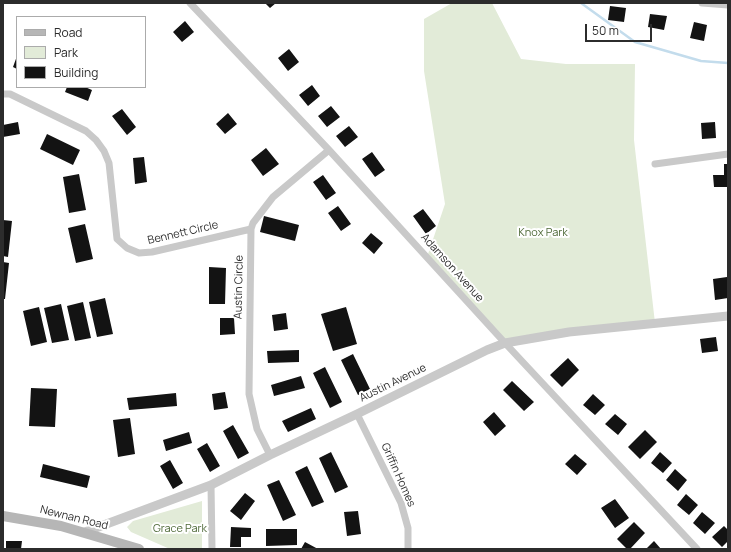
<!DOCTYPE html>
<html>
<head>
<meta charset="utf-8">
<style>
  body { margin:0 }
  #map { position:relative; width:731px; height:552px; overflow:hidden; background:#fff; font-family:Manrope,sans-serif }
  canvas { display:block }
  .frame { position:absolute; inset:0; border:4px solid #2c2c2c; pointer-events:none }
  .legend { position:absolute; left:16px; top:16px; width:130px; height:72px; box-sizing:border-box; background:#fff; border:1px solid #ababab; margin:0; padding:5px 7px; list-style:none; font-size:12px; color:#2c2c2c }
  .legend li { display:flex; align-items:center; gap:8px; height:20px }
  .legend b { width:20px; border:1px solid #ababab }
  .scale { position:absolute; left:585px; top:24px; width:67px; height:18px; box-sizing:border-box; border:2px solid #2c2c2c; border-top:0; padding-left:5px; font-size:12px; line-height:14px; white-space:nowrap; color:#2c2c2c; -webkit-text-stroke:3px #fff; paint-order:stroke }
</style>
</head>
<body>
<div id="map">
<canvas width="731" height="552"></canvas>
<div class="frame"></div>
<ul class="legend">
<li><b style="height:5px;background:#b6b6b6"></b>Road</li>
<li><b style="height:11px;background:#e2ebd8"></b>Park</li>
<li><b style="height:11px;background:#131313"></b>Building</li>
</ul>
<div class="scale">50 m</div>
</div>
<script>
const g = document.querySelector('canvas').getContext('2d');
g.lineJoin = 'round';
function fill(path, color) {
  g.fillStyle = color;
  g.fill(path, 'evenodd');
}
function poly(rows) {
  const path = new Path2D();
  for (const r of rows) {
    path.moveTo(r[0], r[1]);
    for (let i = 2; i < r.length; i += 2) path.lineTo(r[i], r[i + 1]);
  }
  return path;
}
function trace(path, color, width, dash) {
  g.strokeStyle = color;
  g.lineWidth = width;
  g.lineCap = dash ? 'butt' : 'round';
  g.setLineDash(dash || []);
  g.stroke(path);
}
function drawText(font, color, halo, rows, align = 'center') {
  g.font = font + ' Manrope,sans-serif';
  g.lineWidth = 4;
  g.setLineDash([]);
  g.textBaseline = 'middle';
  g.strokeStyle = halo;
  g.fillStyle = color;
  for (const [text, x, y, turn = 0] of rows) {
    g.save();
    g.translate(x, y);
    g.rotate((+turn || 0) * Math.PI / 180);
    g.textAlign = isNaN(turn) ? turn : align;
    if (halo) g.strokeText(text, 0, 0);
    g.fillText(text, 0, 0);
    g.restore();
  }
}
const green = poly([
  [452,3,492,3,521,59,566,64,635,64,634,140,655,323,505,343,427,257,445,204,424,71,424,19],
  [202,501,202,549,170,549,131,532,127,527,133,521]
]);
const stream = poly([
  [581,3,635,42,701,61,728,63]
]);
const building = poly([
  [265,3,276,3,270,8],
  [610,6,626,8,624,22,608,20],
  [650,14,667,16,664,30,648,27],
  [185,21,194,32,182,42,173,32],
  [694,22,707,25,704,41,690,38],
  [289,49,299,62,288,71,278,58],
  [17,56,17,69,13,67],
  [312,85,320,96,308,106,299,95],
  [67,87,85,87,92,90,88,101,65,92],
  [331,106,340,117,327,127,318,116],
  [122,109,136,127,127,135,112,116],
  [228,113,237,124,225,134,216,124],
  [18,122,20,134,3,137,3,125],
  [715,122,716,138,702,139,701,123],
  [349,126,358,137,345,147,336,136],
  [47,134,80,150,73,165,40,149],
  [266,148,279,164,263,176,251,160],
  [372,152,385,170,375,177,362,159],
  [144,157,147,182,135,184,133,158],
  [724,164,728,164,728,187,714,187,713,175,724,175],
  [79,174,86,210,69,213,63,177],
  [323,175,336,193,326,200,313,182],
  [338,206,351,224,341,231,328,213],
  [423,209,436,226,426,234,413,216],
  [264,216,299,225,295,241,260,232],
  [3,220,12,221,8,257,3,256],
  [85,224,93,259,76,263,68,228],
  [371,233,383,243,374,254,362,243],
  [3,262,9,263,5,299,3,299],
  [209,267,226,268,225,304,209,304],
  [727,277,728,298,715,300,713,279],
  [105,298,113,334,97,337,89,302],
  [83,302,91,338,75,341,67,306],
  [61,304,69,340,52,343,44,308],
  [39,307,47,342,31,346,23,311],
  [346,307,357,344,333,351,321,314],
  [286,313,288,329,274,331,272,315],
  [220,318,234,318,235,334,220,335],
  [716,337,718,351,702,353,700,339],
  [299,350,299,362,268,363,267,351],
  [353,354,370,389,358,395,341,360],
  [568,358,579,370,562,387,550,375],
  [325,367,342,402,330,408,313,373],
  [301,376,305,388,274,396,271,385],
  [512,381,534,402,524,411,503,390],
  [31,388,57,389,55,427,29,426],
  [225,392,228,408,214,410,212,394],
  [176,393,177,406,129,410,127,398],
  [593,394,605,405,595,415,583,405],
  [311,408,316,419,288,432,282,421],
  [494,412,506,426,495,436,483,422],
  [615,414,627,424,618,435,605,424],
  [130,418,135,454,118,457,113,420],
  [233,425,249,453,238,459,223,431],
  [645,430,657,442,640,459,628,447],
  [189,432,192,443,166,451,163,440],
  [207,443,220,466,210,472,197,449],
  [331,452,348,487,335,493,319,458],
  [660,452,672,463,663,473,651,463],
  [575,454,587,464,577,475,565,464],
  [170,460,183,483,173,489,160,466],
  [43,464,90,476,87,488,40,477],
  [307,466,324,502,312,507,295,472],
  [675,469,687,480,678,491,666,480],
  [279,480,296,515,283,521,267,485],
  [245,493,255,501,241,520,230,511],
  [686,494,698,505,689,515,677,505],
  [615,499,629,518,615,528,601,508],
  [358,511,361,534,347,536,344,512],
  [702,512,715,523,705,534,693,523],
  [634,522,645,533,630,549,627,549,617,539],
  [724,526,728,530,728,541,722,547,712,537],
  [231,527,251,528,251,537,241,537,241,547,230,547],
  [266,529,297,529,297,545,266,546],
  [6,541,22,541,21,549,6,549],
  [654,541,661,549,646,549],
  [305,542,318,549,301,549]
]);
const minor = poly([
  [190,3,329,150,505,343,697,549],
  [702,3,728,5],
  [3,94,10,94,86,131,96,140,104,151,109,163,117,239,127,248,139,253,152,252,251,229],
  [655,164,728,154],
  [357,414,401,503,408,528,408,549],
  [270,455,257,429,249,394,251,229,253,223,273,197,329,150],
  [211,485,212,549]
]);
const tertiary = poly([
  [85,532,211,485,270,455,357,414,487,350,505,343,569,332,728,316]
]);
const secondary = poly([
  [3,516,61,526,139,549]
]);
const streetNames = [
  ["Bennett Circle",183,233,-13],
  ["Adamson Avenue",452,268,48],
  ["Austin Circle",239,287,-89],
  ["Austin Avenue",393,383,-26],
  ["Griffin Homes",398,475,66],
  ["Newnan Road",74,518,14]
];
const parkNames = [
  ["Knox Park",543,233],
  ["Grace Park",180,529]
];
fill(green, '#e2ebd8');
trace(stream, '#c3dcec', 2.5);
fill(building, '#131313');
trace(minor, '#c9c9c9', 7);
trace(tertiary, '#c9c9c9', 9);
trace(secondary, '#b6b6b6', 10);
drawText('11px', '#2c2c2c', '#fff', streetNames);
drawText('11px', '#4e6938', '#fff', parkNames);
</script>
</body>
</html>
